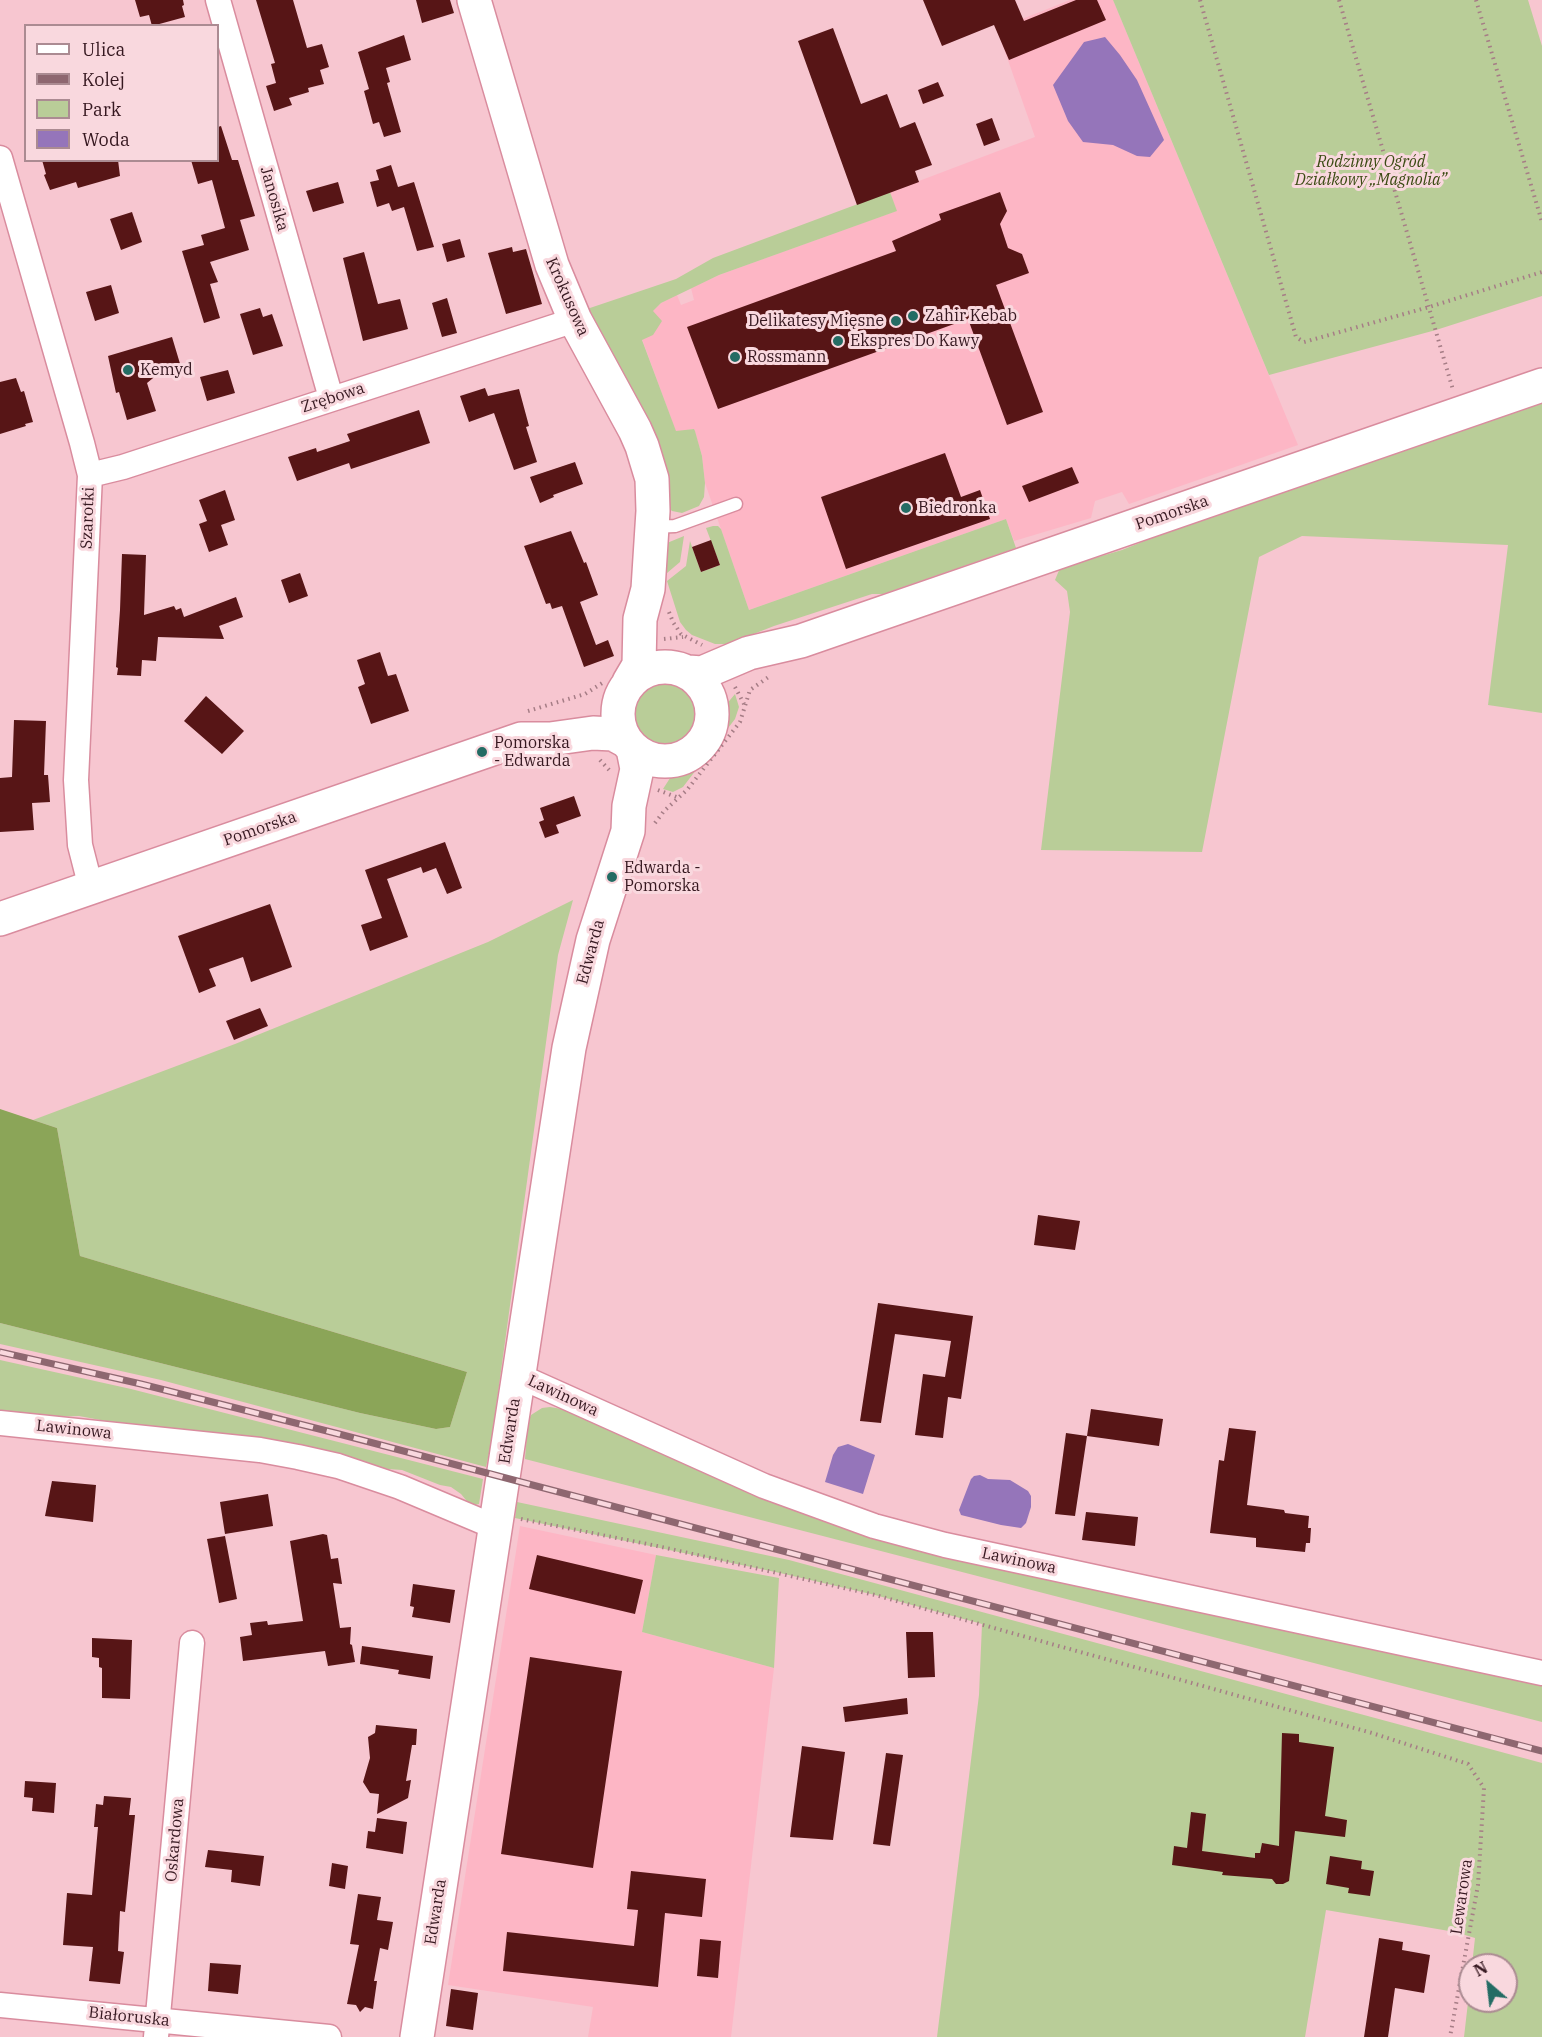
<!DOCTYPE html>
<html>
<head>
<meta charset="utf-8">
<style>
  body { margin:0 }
  #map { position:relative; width:1542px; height:2037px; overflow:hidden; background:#f7c6d0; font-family:"IBM Plex Serif",serif }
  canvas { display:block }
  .legend { position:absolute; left:24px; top:24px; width:195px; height:138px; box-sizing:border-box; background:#f9d8de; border:2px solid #ab8b92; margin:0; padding:8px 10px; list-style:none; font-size:18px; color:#361820 }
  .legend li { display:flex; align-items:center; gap:12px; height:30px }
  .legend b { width:30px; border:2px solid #ab8b92 }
  .north { position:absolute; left:1458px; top:1953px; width:60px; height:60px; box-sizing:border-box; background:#f9d8de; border:2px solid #ab8b92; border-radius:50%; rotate:332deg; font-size:16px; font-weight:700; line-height:24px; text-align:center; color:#361820 }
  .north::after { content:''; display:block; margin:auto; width:21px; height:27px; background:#246c64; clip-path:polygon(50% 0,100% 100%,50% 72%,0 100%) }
</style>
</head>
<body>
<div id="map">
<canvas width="1542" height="2037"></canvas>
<ul class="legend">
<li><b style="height:8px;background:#fff"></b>Ulica</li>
<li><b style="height:8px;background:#8e6770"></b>Kolej</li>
<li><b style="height:16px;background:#b9cd98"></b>Park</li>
<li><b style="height:16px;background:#9575ba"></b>Woda</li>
</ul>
<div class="north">N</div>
</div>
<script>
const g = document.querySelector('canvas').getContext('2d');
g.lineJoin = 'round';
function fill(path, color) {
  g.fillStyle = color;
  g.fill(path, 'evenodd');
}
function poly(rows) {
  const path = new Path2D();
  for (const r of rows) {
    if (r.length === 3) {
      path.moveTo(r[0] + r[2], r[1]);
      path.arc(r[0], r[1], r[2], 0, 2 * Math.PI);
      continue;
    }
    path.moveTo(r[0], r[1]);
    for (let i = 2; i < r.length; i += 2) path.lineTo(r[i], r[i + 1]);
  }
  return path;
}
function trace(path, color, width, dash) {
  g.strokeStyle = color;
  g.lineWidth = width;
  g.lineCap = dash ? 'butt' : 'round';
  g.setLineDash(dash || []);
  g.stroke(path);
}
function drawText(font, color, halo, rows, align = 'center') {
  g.font = font + ' "IBM Plex Serif",serif';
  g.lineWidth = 6;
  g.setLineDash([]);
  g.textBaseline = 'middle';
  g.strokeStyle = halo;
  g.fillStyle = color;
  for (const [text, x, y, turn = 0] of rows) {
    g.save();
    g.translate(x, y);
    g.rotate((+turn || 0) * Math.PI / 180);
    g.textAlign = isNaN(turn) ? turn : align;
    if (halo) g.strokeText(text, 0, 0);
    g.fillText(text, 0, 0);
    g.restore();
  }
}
const built = poly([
  [1070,0,1113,0,1298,445,1129,504,1122,492,1095,501,1091,518,1014,541,1006,519,749,610,705,483,702,456,694,429,676,432,642,339,653,311,661,303,677,295,681,305,694,300,691,288,719,275,896,211,890,192,1035,137,997,29],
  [520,1526,656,1555,642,1632,774,1668,731,2037,588,2037,593,2007,448,1985]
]);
const green = poly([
  [1113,0,1528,0,1542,46,1542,296,1436,330,1269,375],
  [890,192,897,211,719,275,661,303,653,311,662,321,653,335,642,340,676,431,694,429,695,431,702,456,705,483,704,497,699,506,682,513,672,511,669,508,581,311,676,279,713,258],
  [1542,399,1542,713,1488,705,1508,545,1302,536,1259,557,1202,852,1041,850,1070,612,1067,591,1055,580,1060,568,1122,550,1236,504],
  [1006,519,1016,548,883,594,872,594,774,626,728,644,715,644,692,635,686,630,680,622,667,581,686,566,690,541,701,572,720,565,706,528,713,526,718,526,721,529,749,610],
  [684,536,680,562,660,579,667,543],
  [665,714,32],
  [735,694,739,707,735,719,683,787,673,792,663,789,672,775,699,759,708,750,715,740,725,706],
  [573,900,558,955,491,1444,486,1467,161,1380,0,1344,0,1323,360,1413,436,1429,450,1427,467,1372,80,1256,57,1128,33,1120,235,1044,488,942],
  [0,1360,131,1389,483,1479,479,1504,471,1506,461,1494,451,1487,440,1485,402,1470,388,1469,279,1442,138,1427,79,1416,19,1418,0,1416],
  [550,1407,574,1411,718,1477,1542,1682,1542,1722,525,1459,528,1421,531,1415,542,1408],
  [517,1502,789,1560,1542,1763,1542,2037,1464,2037,1470,1985,1470,2001,1506,2001,1506,1965,1472,1965,1475,1938,1455,1932,1326,1910,1305,2037,937,2037,979,1695,982,1624,875,1595,780,1573,515,1518],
  [656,1555,779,1578,774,1668,642,1632]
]);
const forest = poly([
  [0,1109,57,1128,80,1256,467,1372,450,1427,436,1429,360,1413,0,1323]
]);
const water = poly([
  [1105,37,1120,55,1137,80,1164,140,1150,157,1137,156,1113,145,1083,142,1068,121,1053,85,1084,42],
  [848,1444,875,1455,863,1494,825,1482,833,1455,838,1447],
  [980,1475,988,1479,1010,1480,1028,1491,1031,1496,1031,1507,1026,1523,1021,1528,1001,1525,961,1515,959,1510,971,1479,974,1476]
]);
const building = poly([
  [135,0,183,0,184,5,182,6,185,17,152,26,149,15,140,17],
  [256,0,293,0,307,48,322,44,329,67,320,70,324,84,308,88,309,92,289,98,292,105,274,111,266,86,276,83,271,64,275,63],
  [416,0,450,0,454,13,422,23],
  [923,0,1015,0,1024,21,1076,0,1097,0,1106,20,1009,60,994,25,942,46],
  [833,28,861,104,887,94,900,128,915,122,932,165,915,171,919,182,857,205,798,41],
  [404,35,411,60,386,68,390,82,387,83,401,132,384,137,379,122,373,124,364,91,369,89,358,52],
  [938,82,944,96,923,104,918,90],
  [992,118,1000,140,984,146,976,124],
  [221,126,232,160,238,160,255,216,240,220,249,250,210,262,218,282,210,284,220,318,204,323,182,251,204,245,201,235,225,228,212,180,198,184,191,160,218,160,218,127],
  [42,160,118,160,120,176,78,188,76,182,50,190,44,175,46,174],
  [391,165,398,187,414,182,434,247,417,251,404,207,392,211,389,203,377,207,370,182,379,180,376,170],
  [338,182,344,203,313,212,306,191],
  [1000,192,1007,211,1000,224,1008,248,1022,254,1029,273,996,285,1043,412,1007,425,968,319,718,409,687,327,896,251,892,241,941,220,939,214],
  [132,212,142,242,121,250,110,219],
  [460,239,465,257,447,262,442,244],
  [512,247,513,252,526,249,542,304,506,314,488,253],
  [364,252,378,304,400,299,408,329,363,341,343,258],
  [111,285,119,313,95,321,86,292],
  [447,298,457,333,442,337,432,303],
  [260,308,263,317,272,314,283,346,253,355,240,314],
  [172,337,181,367,158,374,147,383,156,411,127,420,119,392,116,393,108,356],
  [228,370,235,393,207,401,200,377],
  [16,378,21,392,24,391,33,422,25,424,26,426,0,434,0,382],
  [485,388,488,396,519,389,529,426,526,427,537,462,514,470,494,413,469,422,460,396],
  [419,410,430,443,351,469,349,463,297,481,288,457,316,448,317,452,350,441,347,434],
  [945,453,961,497,980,490,990,519,846,569,821,497],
  [575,462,583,484,553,495,554,497,540,503,530,477],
  [1072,467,1079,483,1029,502,1022,486],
  [225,490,235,520,221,525,228,545,209,552,199,524,207,521,199,500],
  [571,531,584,563,586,562,598,595,580,602,596,645,608,640,614,656,584,667,562,606,552,609,550,603,546,604,524,546],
  [711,540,720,565,701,572,692,547],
  [122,554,146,555,144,615,174,606,176,610,181,608,184,617,236,597,243,617,219,626,224,639,158,637,156,661,142,660,141,676,117,675,118,668,116,667,120,610],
  [300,573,308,596,289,603,281,580],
  [380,652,388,676,396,674,409,711,371,724,358,687,365,684,357,660],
  [206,696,244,731,222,754,184,721],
  [14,720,46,721,44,775,48,775,50,802,32,803,34,830,0,832,0,778,12,777],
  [574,796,581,816,556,825,559,833,545,838,539,822,544,820,540,808],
  [445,842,462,888,447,894,436,868,423,873,421,867,387,879,408,937,370,951,361,925,382,918,365,870],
  [270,904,292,967,251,982,243,957,209,969,216,986,199,993,178,936],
  [260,1008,268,1026,234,1040,226,1021],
  [1038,1215,1080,1221,1075,1250,1034,1245],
  [878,1303,973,1316,961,1399,948,1397,943,1438,915,1435,923,1374,945,1377,951,1341,895,1334,881,1423,860,1421],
  [1091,1409,1163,1419,1159,1446,1087,1436],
  [1229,1428,1256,1431,1247,1505,1284,1510,1285,1513,1309,1516,1308,1528,1311,1528,1310,1543,1306,1543,1305,1552,1256,1547,1256,1538,1210,1533,1219,1460,1224,1461],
  [1066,1433,1087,1436,1075,1516,1055,1514],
  [52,1481,96,1485,93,1522,45,1516],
  [268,1494,273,1526,225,1534,220,1502],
  [1086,1512,1138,1517,1135,1546,1082,1540],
  [323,1534,327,1535,331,1559,338,1558,342,1584,333,1583,340,1628,351,1627,350,1644,352,1645,355,1662,328,1666,325,1651,243,1661,240,1637,252,1635,250,1623,267,1621,268,1625,303,1621,290,1541],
  [225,1536,237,1599,219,1603,207,1539],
  [537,1555,643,1580,635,1614,529,1589],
  [413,1584,455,1590,450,1623,412,1617,414,1607,410,1606],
  [906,1632,933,1632,935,1677,908,1678],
  [92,1638,132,1640,130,1699,102,1698,102,1668,99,1667,99,1658,92,1657],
  [362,1646,433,1656,430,1679,398,1674,399,1670,360,1664],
  [530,1657,622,1671,593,1868,501,1854],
  [907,1698,908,1714,845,1722,843,1707],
  [376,1725,417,1729,416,1745,412,1745,406,1781,411,1780,408,1798,377,1814,379,1794,370,1793,363,1782,370,1758,368,1737,375,1733],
  [1282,1733,1299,1734,1299,1742,1334,1747,1325,1816,1347,1820,1345,1837,1295,1831,1289,1881,1283,1884,1276,1884,1272,1879,1222,1875,1223,1872,1172,1865,1174,1846,1187,1848,1191,1812,1206,1814,1202,1851,1255,1858,1255,1853,1260,1853,1262,1843,1279,1846],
  [802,1746,845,1752,833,1840,790,1837],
  [886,1753,903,1755,890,1846,873,1844],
  [25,1781,56,1783,54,1813,32,1811,33,1798,24,1797],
  [104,1796,131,1798,129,1815,135,1815,125,1912,120,1911,118,1951,124,1952,120,1984,89,1981,93,1947,63,1945,67,1893,92,1895,98,1827,94,1827,96,1804,103,1805],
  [377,1818,407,1822,403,1854,366,1848,368,1831,375,1832],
  [208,1850,264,1856,260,1886,231,1882,232,1870,205,1867],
  [1330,1856,1362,1861,1361,1869,1374,1871,1370,1896,1348,1893,1349,1888,1326,1884],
  [332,1863,348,1866,345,1889,329,1886],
  [631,1871,706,1879,702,1917,665,1913,658,1987,503,1971,507,1932,634,1946,638,1910,627,1909],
  [358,1894,381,1897,377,1920,393,1922,388,1950,380,1948,374,1981,377,1981,373,2009,365,2007,360,2012,356,2005,347,2004,359,1945,350,1944],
  [1379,1938,1403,1942,1402,1950,1430,1955,1424,1993,1395,1988,1388,2037,1364,2037],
  [700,1939,721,1941,718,1978,697,1976],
  [210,1963,241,1965,238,1994,208,1991],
  [451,1989,478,1993,473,2030,446,2026]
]);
const path = poly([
  [1200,0,1296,337,1304,342,1429,307,1542,272],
  [1339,0,1453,390],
  [1476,0,1542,222],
  [669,612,673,622,681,634,702,645],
  [664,639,683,637],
  [735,687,744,704],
  [528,711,585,694,604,682],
  [600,760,611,772],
  [658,790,679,798],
  [655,823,664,811,687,790,740,722,750,690,770,676],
  [521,1519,657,1546,875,1595,1372,1733,1468,1764,1484,1788,1478,1885,1450,2037]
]);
const lane = poly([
  [652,527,675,526,736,504]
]);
const street = poly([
  [218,0,331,398],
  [0,158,82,443,90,475,76,780,80,845,91,888],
  [90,475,123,467,575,320],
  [519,1376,764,1486,874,1526,945,1545,1542,1673],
  [0,1423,260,1450,298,1457,338,1466,400,1487,495,1527],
  [0,2005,329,2037],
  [156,2037,192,1643]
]);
const secondary = poly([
  [474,0,552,265,575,320,635,430,642,446,652,479,653,511,648,589,640,619,639,665,629,682],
  [665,714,47],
  [688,672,702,673,749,653,801,641,1542,385],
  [0,919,521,739,550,739,593,733,613,734,626,741],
  [417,2037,569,1048,593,940,628,831,629,806,637,769,633,749]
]);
const rail = poly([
  [0,1352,141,1384,339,1434,1542,1751]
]);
const markers = [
  [913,316,6,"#246c64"],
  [896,321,6,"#246c64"],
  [838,341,6,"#246c64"],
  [735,357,6,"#246c64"],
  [128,370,6,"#246c64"],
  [906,508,6,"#246c64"],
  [482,752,6,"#246c64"],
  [612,877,6,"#246c64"]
];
const parkNames = [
  ["Rodzinny Ogród",1371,162],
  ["Działkowy „Magnolia”",1371,180]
];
const streetNames = [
  ["Janosika",274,199,74],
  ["Krokusowa",567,297,66],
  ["Zrębowa",333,398,-18],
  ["Pomorska",1172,513,-19],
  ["Szarotki",88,518,-88],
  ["Pomorska",260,829,-19],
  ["Edwarda",591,952,-75],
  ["Lawinowa",563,1396,25],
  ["Lawinowa",74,1430,6],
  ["Edwarda",510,1431,-81],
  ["Lawinowa",1019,1561,12],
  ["Oskardowa",175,1840,-85],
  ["Lewarowa",1462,1897,-82],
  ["Edwarda",436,1912,-81],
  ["Białoruska",129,2017,6]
];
const poiNames = [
  ["Zahir Kebab",925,316],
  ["Delikatesy Mięsne",884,321,"right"],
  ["Ekspres Do Kawy",850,341],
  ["Rossmann",747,357],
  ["Kemyd",140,370],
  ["Biedronka",918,508],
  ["Pomorska",494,743],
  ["- Edwarda",494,761],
  ["Edwarda -",624,868],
  ["Pomorska",624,886]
];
fill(built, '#fdb6c5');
fill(green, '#b9cd98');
fill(forest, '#8ba558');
fill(water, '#9575ba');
fill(building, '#571516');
trace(lane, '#d98c9e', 15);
trace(street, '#d98c9e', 27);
trace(secondary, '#d98c9e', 36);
trace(path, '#a67d86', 4, [1.5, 4.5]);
trace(lane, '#fff', 12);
trace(street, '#fff', 24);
trace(secondary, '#fff', 33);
trace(rail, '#8e6770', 7);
trace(rail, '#f9d8de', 4.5, [14]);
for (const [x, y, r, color] of markers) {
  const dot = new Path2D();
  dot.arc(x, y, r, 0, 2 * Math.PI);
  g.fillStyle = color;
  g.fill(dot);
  trace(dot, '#f9d8de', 2);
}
drawText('italic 16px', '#3b4b13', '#f9d8de', parkNames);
drawText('16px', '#361820', '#f9d8de', streetNames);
drawText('16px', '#361820', '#f9d8de', poiNames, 'left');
</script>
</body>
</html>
